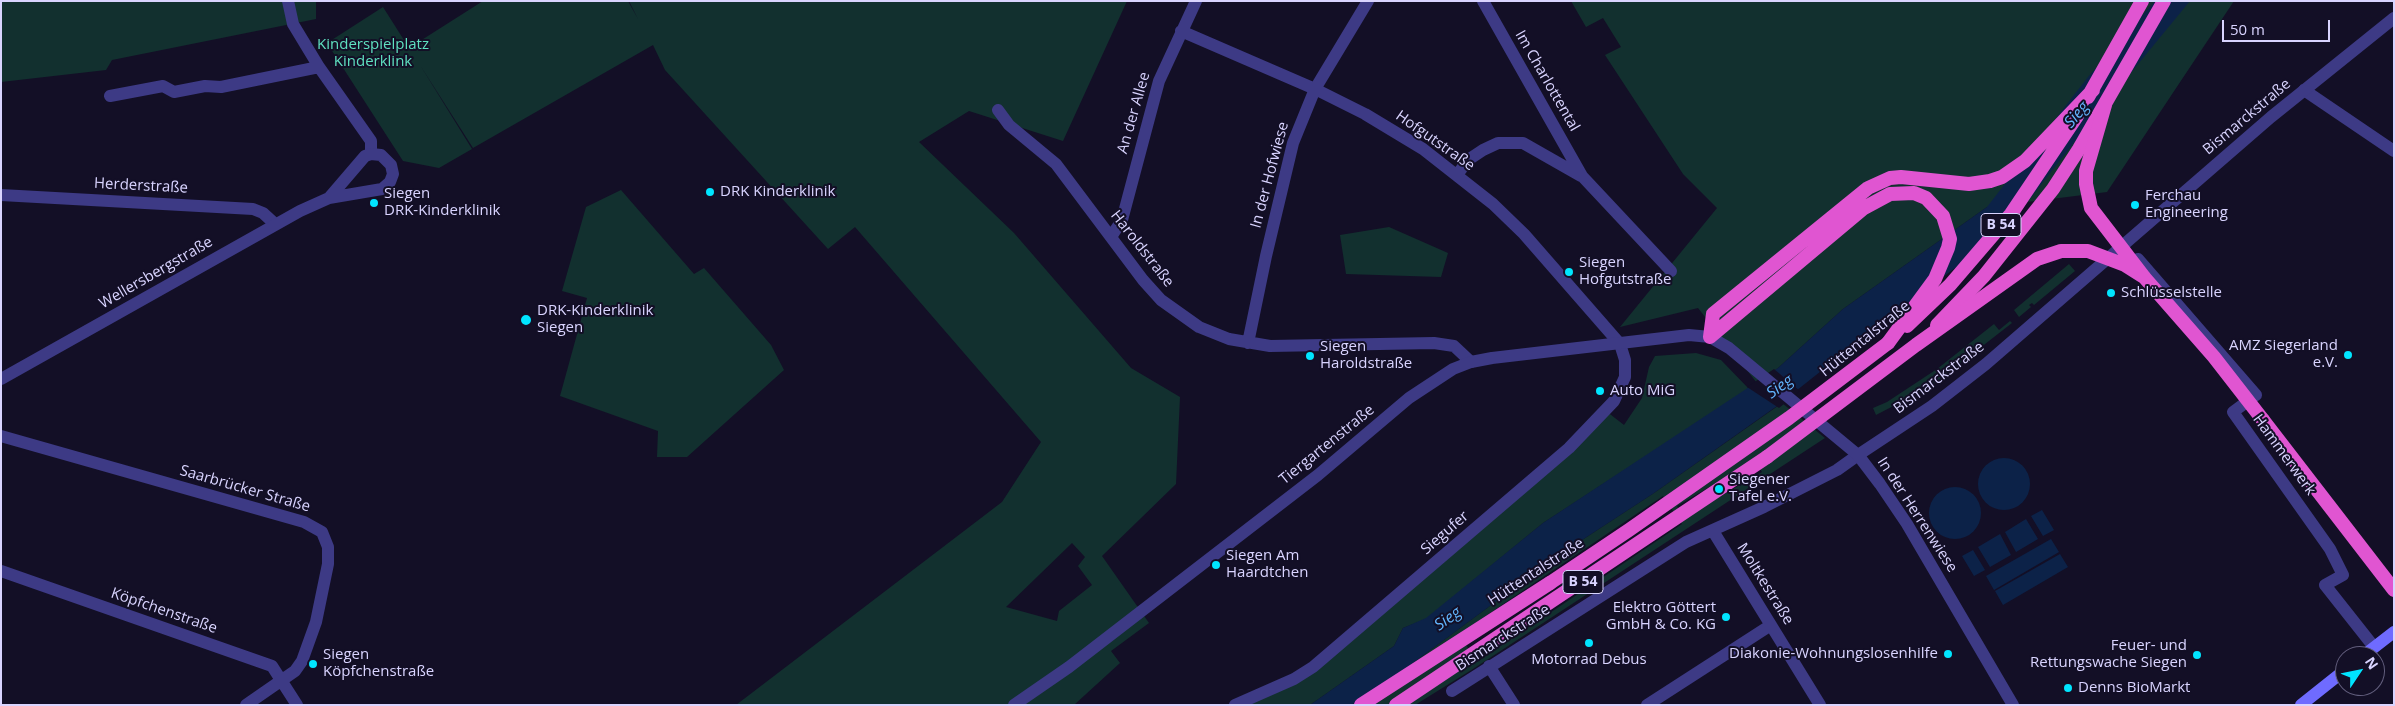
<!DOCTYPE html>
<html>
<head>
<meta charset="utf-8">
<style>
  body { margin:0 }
  #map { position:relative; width:2395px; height:706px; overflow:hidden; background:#130f26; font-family:"Open Sans",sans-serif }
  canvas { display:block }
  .frame { position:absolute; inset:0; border:2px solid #d9d4ff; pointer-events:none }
  .north { position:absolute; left:2335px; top:646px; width:50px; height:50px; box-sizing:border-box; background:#130f26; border:1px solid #625e7d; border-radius:50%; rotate:56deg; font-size:14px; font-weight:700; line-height:20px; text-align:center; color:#d9d4ff }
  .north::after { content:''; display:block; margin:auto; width:18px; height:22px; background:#00e5ff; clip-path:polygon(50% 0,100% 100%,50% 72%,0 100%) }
  .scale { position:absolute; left:2222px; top:20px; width:108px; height:22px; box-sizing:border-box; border:2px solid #d9d4ff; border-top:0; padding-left:6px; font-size:15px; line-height:18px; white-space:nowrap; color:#d9d4ff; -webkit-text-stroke:4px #130f26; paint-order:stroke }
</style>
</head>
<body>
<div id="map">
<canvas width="2395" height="706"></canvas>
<div class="frame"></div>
<div class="north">N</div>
<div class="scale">50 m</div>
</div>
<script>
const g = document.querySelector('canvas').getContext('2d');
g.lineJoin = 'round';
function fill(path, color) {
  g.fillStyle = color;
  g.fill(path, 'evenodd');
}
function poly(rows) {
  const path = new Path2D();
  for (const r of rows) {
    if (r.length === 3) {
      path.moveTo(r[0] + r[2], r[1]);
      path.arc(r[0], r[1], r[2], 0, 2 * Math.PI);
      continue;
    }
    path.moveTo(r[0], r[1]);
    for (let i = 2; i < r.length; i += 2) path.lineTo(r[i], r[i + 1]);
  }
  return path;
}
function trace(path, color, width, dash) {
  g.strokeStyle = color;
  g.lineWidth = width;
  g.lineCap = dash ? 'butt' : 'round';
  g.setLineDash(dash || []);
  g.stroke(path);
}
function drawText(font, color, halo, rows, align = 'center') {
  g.font = font + ' "Open Sans",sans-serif';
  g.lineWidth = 4;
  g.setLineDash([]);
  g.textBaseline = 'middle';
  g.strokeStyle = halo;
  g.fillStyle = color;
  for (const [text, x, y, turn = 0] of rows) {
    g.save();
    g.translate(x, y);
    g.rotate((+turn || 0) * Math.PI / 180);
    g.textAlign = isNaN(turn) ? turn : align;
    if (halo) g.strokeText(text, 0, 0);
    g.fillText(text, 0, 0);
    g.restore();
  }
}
const green = poly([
  [1,1,316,1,316,19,112,60,106,70,1,82],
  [483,1,628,1,638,19,629,1,1127,1,1063,141,969,111,919,142,1014,233,1131,368,1180,397,1176,484,1102,556,1149,623,1111,651,1120,663,1074,705,736,705,1002,502,1041,442,855,227,828,249,665,70,653,45,473,148,420,65,472,149,439,168,403,161,327,43,383,7,409,48],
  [1072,543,1085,557,1078,566,1092,585,1059,611,1057,621,1006,607],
  [1571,1,2234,1,2107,192,1987,207,1843,309,1778,368,1757,383,1698,308,1620,327,1717,208,1683,174,1605,55,1621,47,1603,18,1586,27],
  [621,190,694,274,704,268,771,345,784,370,687,457,657,457,658,431,560,396,587,298,562,291,586,207],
  [1389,227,1448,253,1441,277,1346,274,1340,235],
  [2069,264,2075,271,2034,305,2032,303,2029,305,2031,307,2019,317,2014,310],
  [2010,321,2012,323,1930,387,1876,415,1873,408,1887,402,1937,369,1994,324,1999,330],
  [1696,353,1721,360,1749,389,1543,523,1426,619,1403,628,1394,646,1310,705,1235,705,1294,679,1606,411,1624,425,1642,398,1649,367,1655,356],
  [1782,403,1825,438,1473,669,1415,705,1351,705,1371,694,1556,557,1654,493],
  [1755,460,1762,472,1683,518,1677,506],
  [1663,496,1682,524,1477,662,1459,634]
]);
const water = poly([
  [2155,1,2190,1,2083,131,2004,232,1898,310,1777,406,1654,493,1556,557,1371,694,1351,705,1310,705,1394,646,1403,628,1426,618,1543,523,1778,368,1843,309,1987,207,2088,77],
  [2004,484,26],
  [1955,513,26],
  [2042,510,2054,530,2043,536,2031,516],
  [2026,519,2038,539,2016,552,2005,532],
  [2000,534,2011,555,1990,567,1978,547],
  [2051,539,2059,552,1994,590,1986,576],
  [1973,550,1985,570,1974,576,1962,556],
  [2060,554,2068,567,2003,605,1995,591]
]);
const pier = poly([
  [1774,369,1800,391,1779,408,1747,387]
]);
const minor = poly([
  [288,1,293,24,319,67,371,141,371,154],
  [1483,1,1582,176,1671,271],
  [1181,31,1315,89,1365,114,1423,149,1493,204,1524,234,1620,344,1625,360,1625,377,1614,401,1569,448,1313,667,1294,679,1235,705],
  [2304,90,2394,151],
  [110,96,163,86,174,92,205,86,221,87,319,67],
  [998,110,1009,125,1056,164,1143,280,1161,300,1199,327,1229,339,1270,346,1434,343,1454,346,1471,362],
  [1457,175,1468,160,1483,150,1498,143,1523,143,1581,176],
  [1,195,253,209,263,213,275,224],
  [1111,237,1122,220,1159,81,1196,1],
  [2138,259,2256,395,2233,412,2330,549,2343,575,2325,585,2374,647],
  [1248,343,1266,256,1293,143,1315,89,1368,1],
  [1,436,304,522,322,532,328,547,328,564,316,622,302,661,295,671,246,705],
  [1713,531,1820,705],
  [1,571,272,666,297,705],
  [1489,666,1514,705],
  [1452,691,1686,542,1764,507,1837,470,1858,455],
  [1647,705,1771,625]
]);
const tertiary = poly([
  [1,379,300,211,329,198,382,189,390,182,393,174,391,165,381,155,371,154,365,156,329,198],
  [1858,455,1932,406,1986,364,2271,117,2394,18],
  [1014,705,1069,667,1318,475,1409,398,1453,369,1471,362,1492,358,1689,335,1710,337,1729,348,1858,455,1880,484,1907,524,2013,705]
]);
const secondary = poly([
  [2363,656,2394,632],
  [2301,705,2345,670]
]);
const trunk = poly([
  [2088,97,2142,1],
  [1937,325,1984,276,2053,189,2079,149,2164,1],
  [1907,326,1950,285,2011,214,2077,116],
  [1710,337,1713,314,1868,188,1890,178,1901,177,1969,184,1990,181,2002,177,2025,161,2093,90],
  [1710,337,1864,208,1890,194,1914,193,1926,198,1943,216,1950,239,1948,248,1935,279,1888,343],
  [2263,420,2394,590],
  [1361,705,1550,583],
  [1396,705,1767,457]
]);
const trunkBridge = poly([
  [2105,105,2086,171,2086,184,2091,208,2144,277,2214,357,2263,420],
  [1767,457,1916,345,2037,259,2061,251,2088,251,2125,265,2144,277],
  [1550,583,1629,530,1789,418,1888,343]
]);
const markers = [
  [710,192,5,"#00e5ff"],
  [374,203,5,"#00e5ff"],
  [2135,205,5,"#00e5ff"],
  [1569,272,5,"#00e5ff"],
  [2111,293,5,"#00e5ff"],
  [526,320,6,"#00e5ff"],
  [2348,355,5,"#00e5ff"],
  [1310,356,5,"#00e5ff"],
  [1600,391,5,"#00e5ff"],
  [1719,489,5,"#00e5ff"],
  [1216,565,5,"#00e5ff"],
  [1726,617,5,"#00e5ff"],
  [1589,643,5,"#00e5ff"],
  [1948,654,5,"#00e5ff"],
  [2197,655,5,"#00e5ff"],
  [313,664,5,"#00e5ff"],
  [2068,688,5,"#00e5ff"]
];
const shields = [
  [2001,225,40],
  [1583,582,40]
];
const shieldNames = [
  ["B 54",2001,225],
  ["B 54",1583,582]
];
const parkNames = [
  ["Kinderspielplatz",373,45],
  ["Kinderklink",373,62]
];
const streetNames = [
  ["Im Charlottental",1547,81,60],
  ["An der Allee",1134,113,-74],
  ["Bismarckstraße",2247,117,-40],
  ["Hofgutstraße",1435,141,35],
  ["In der Hofwiese",1270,175,-75],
  ["Herderstraße",141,186,3],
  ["Haroldstraße",1142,249,52],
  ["Wellersbergstraße",156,273,-30],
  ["Hüttentalstraße",1865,339,-39],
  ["Bismarckstraße",1939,378,-37],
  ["Tiergartenstraße",1327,445,-39],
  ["Hammerwerk",2284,455,54],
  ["Saarbrücker Straße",245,489,16],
  ["In der Herrenwiese",1917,515,57],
  ["Siegufer",1445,533,-41],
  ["Hüttentalstraße",1536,572,-33],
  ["Moltkestraße",1765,584,58],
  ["Köpfchenstraße",164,611,19],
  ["Bismarckstraße",1503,638,-33]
];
const poiNames = [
  ["DRK Kinderklinik",720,192],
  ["Siegen",384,194],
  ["DRK-Kinderklinik",384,211],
  ["Ferchau",2145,196],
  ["Engineering",2145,213],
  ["Siegen",1579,263],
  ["Hofgutstraße",1579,280],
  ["Schlüsselstelle",2121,293],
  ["DRK-Kinderklinik",537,311],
  ["Siegen",537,328],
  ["AMZ Siegerland",2338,346,"right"],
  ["e.V.",2338,363,"right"],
  ["Siegen",1320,347],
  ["Haroldstraße",1320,364],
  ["Auto MiG",1610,391],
  ["Siegener",1729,480],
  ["Tafel e.V.",1729,497],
  ["Siegen Am",1226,556],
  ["Haardtchen",1226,573],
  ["Elektro Göttert",1716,608,"right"],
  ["GmbH & Co. KG",1716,625,"right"],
  ["Feuer- und",2187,646,"right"],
  ["Rettungswache Siegen",2187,663,"right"],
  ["Diakonie-Wohnungslosenhilfe",1938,654,"right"],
  ["Siegen",323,655],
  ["Köpfchenstraße",323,672],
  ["Motorrad Debus",1589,660,"center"],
  ["Denns BioMarkt",2078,688]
];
const waterNames = [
  ["Sieg",2077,115,-49],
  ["Sieg",1780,387,-36],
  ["Sieg",1448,619,-35]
];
fill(green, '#12302f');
fill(water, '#0c2248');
fill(pier, '#130f26');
trace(minor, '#3d3a85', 12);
trace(tertiary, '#3d3a85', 12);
trace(secondary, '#6f6bff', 12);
trace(trunk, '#e055d1', 14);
trace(trunkBridge, '#e055d1', 14);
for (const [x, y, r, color] of markers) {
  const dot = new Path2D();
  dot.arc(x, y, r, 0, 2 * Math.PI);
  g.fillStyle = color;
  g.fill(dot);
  trace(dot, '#130f26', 2);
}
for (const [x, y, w] of shields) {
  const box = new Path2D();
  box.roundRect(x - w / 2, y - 11.5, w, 23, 4);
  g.fillStyle = '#130f26';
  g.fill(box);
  trace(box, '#d9d4ff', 1);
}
drawText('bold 14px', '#d9d4ff', null, shieldNames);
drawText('15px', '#5fe0c0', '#130f26', parkNames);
drawText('15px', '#d9d4ff', '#130f26', streetNames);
drawText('15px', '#d9d4ff', '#130f26', poiNames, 'left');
drawText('italic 16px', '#62b6ff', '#130f26', waterNames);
</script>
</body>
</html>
